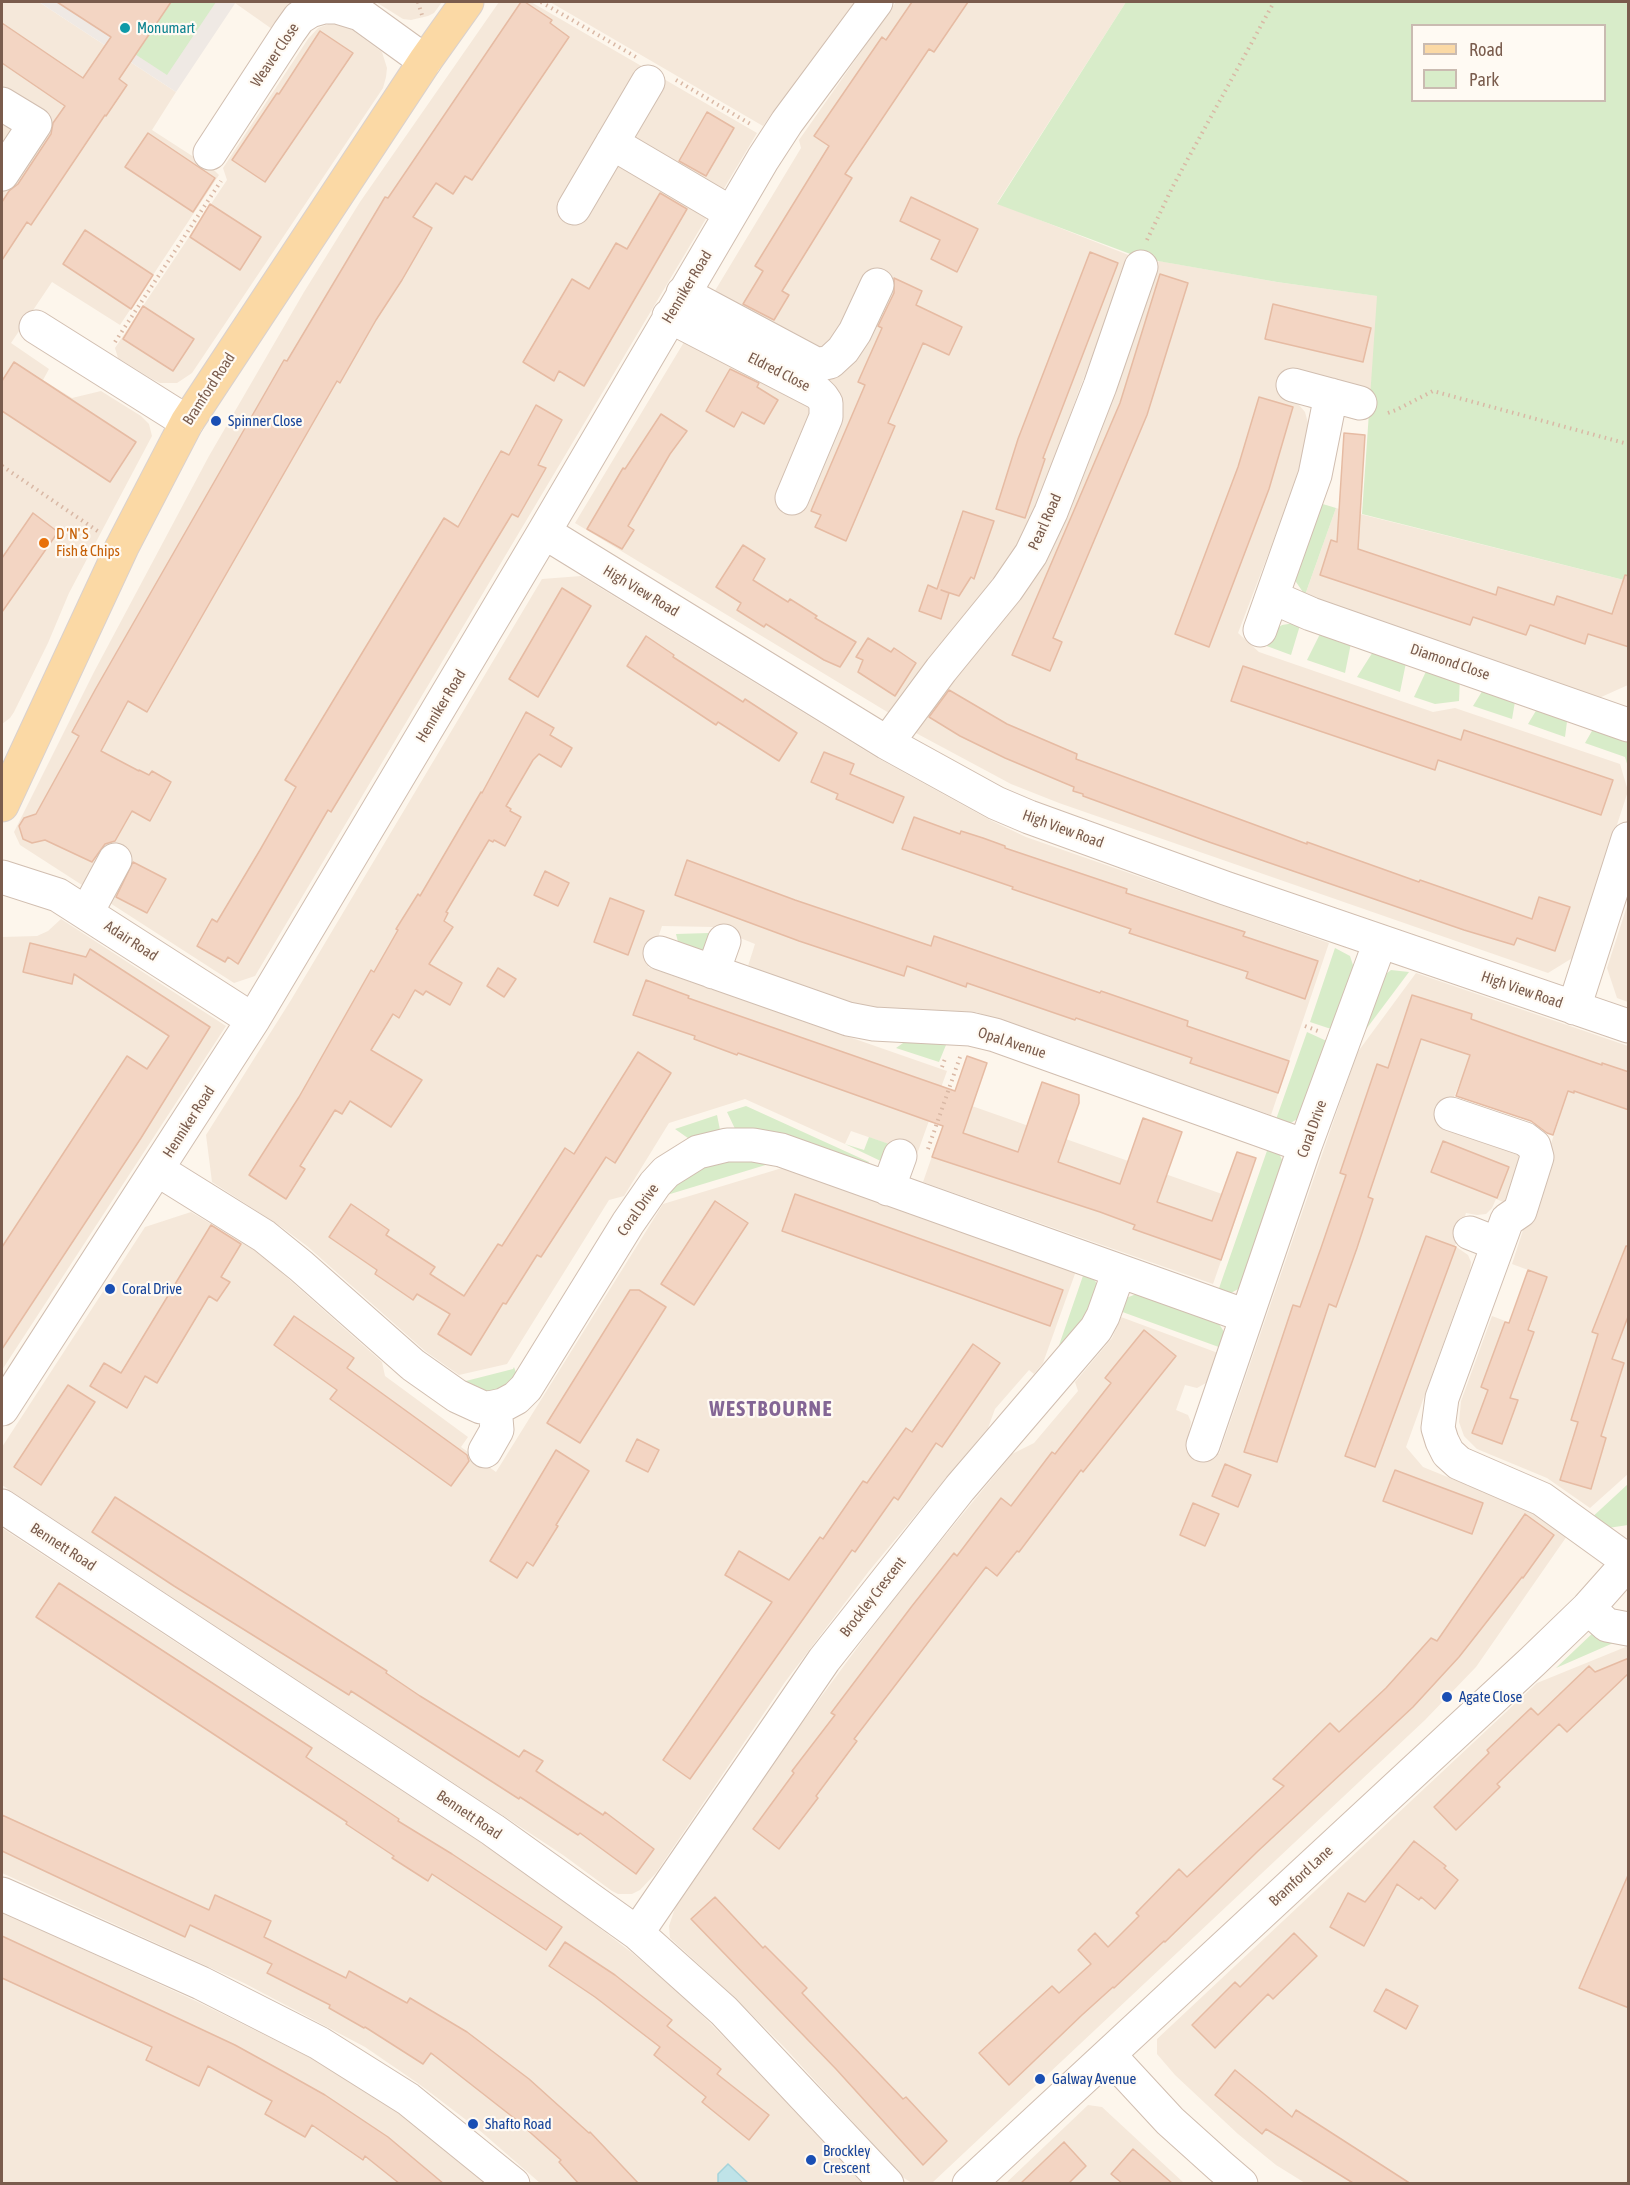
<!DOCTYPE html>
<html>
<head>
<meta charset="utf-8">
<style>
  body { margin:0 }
  #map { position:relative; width:1630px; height:2185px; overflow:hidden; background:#fdf6ec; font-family:"Asap Condensed",sans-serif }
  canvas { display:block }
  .frame { position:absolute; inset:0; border:3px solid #7a5c4d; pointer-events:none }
  .legend { position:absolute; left:1411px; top:24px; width:195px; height:78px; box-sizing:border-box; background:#fffaf3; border:2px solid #cabbb1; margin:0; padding:8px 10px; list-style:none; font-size:18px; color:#7a5c4d }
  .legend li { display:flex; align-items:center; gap:12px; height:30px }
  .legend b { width:30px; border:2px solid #cabbb1 }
</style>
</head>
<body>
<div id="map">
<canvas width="1630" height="2185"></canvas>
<div class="frame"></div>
<ul class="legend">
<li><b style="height:8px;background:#fbd9a5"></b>Road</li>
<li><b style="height:16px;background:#d8ecc9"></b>Park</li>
</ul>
</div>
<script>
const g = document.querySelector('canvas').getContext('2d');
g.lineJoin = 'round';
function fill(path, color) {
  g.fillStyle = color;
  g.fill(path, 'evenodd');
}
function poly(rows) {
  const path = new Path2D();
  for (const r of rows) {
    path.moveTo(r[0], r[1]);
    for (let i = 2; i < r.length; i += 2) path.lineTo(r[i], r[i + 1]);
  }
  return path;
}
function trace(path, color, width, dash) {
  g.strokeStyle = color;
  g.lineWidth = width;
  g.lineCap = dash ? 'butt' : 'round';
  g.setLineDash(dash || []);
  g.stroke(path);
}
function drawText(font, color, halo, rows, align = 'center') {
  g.font = font + ' "Asap Condensed",sans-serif';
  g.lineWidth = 4.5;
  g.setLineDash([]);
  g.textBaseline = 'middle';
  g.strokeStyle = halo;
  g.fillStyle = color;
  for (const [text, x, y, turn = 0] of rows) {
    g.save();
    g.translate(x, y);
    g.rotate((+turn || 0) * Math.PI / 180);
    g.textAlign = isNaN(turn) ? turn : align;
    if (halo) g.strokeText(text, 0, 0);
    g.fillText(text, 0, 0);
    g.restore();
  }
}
const residential = poly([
  [2,2,39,2,176,92,152,130,214,170,219,175,120,325,52,282,11,343,49,369,43,380,72,398,101,391,141,416,149,424,152,436,69,593,48,643,14,712,10,718,2,724],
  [236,2,295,2,276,21,272,29,235,3],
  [376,2,442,2,434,13,428,16,411,20,403,19],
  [499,2,531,2,757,133,255,976,234,983,20,845,14,832,94,672,209,456,304,292,360,202],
  [550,2,862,2,781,114,773,112,763,126],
  [896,2,1126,2,997,203,1131,256,1078,393,1032,522,1004,567,889,713,575,523,801,148,799,140],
  [331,23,344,24,382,52,387,68,386,77,383,88,192,373,177,383,160,383,152,379,118,358,115,348,227,180,223,168,308,39,318,28],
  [1159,261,1277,282,1378,296,1371,391,1296,368,1287,400,1299,405,1305,412,1308,423,1308,436,1292,492,1238,633,1259,652,1433,712,1455,708,1620,764,1628,791,1574,957,1548,973,1059,803,1011,784,914,732,923,715,1007,612,1150,274],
  [1336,508,1628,581,1628,685,1599,698,1305,595],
  [581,576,874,756,990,820,1026,837,1329,943,1271,1115,976,1012,879,1008,855,1004,748,966,755,944,713,927,662,926,648,967,947,1071,917,1154,851,1131,845,1144,745,1099,669,1123,624,1196,609,1200,507,1364,459,1375,425,1351,307,1246,280,1226,212,1182,206,1135,291,1000,542,579],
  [1628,903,1628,1002,1617,998,1607,968],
  [61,919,226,1026,2,1370,2,937,37,936,48,931],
  [1416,973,1628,1046,1628,1474,1590,1508,1547,1478,1477,1449,1464,1436,1459,1422,1461,1401,1492,1316,1529,1330,1547,1277,1512,1264,1560,1116,1460,1082,1444,1122,1520,1148,1526,1164,1511,1205,1496,1199,1492,1208,1486,1214,1477,1215,1466,1213,1455,1246,1468,1255,1471,1262,1470,1270,1406,1447,1423,1467,1526,1509,1539,1516,1567,1536,1476,1667,1425,1720,932,2183,912,2183,904,2178,785,2048,732,1995,670,1938,669,1926,675,1908,682,1895,798,1728,894,1598,1012,1454,1034,1443,1078,1391,1075,1382,1112,1338,1121,1317,1218,1353,1206,1383,1197,1388,1185,1385,1176,1410,1188,1415,1191,1422,1187,1443,1219,1454,1357,1053],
  [952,1099,1242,1201,1213,1284,923,1182],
  [782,1168,1076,1271,1043,1363,1034,1374,1029,1370,995,1409,988,1428,869,1571,785,1682,656,1873,640,1890,632,1894,618,1894,612,1891,563,1855,2,1485,2,1447,145,1227,191,1212,251,1248,274,1266,382,1362,385,1376,468,1437,461,1447,496,1472,663,1204],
  [2,1528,507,1860,572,1907,631,1952,685,1998,737,2050,862,2183,540,2183,478,2129,419,2084,365,2047,244,1983,2,1873],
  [1628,1646,1628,2183,1305,2183,1276,2165,1238,2134,1175,2075,1157,2054,1157,2039,1537,1683],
  [2,1912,198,2002,319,2062,400,2114,486,2183,2,2184],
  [1088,2105,1102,2107,1184,2183,1005,2184]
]);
const industrial = poly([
  [39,2,236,2,176,92]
]);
const green = poly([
  [150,2,216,2,167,75,121,45],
  [1126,2,1628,2,1628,581,1362,514,1377,296,1277,282,1141,258,997,204],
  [1412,26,1604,26,1604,100,1412,100],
  [1316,502,1336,508,1305,595,1296,582,1294,574],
  [1301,622,1291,655,1264,645,1273,631,1282,625],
  [1323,628,1352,638,1345,673,1307,660],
  [1376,647,1407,658,1400,692,1357,677],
  [1429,665,1460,676,1459,701,1435,704,1414,697],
  [1486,685,1516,696,1512,719,1473,706],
  [1540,704,1568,714,1565,737,1528,724],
  [1596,724,1628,737,1628,767,1625,757,1585,743],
  [709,933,714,935,704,949,700,951,680,950,676,934],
  [1335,948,1350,956,1354,968,1336,1029,1328,1028,1310,1022],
  [1391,970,1409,972,1358,1040,1381,978],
  [1307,1032,1331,1043,1304,1115,1289,1124,1274,1125],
  [913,1036,942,1037,946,1045,939,1062,896,1048],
  [746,1106,869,1162,866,1170,737,1133,727,1112],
  [717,1115,721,1135,695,1143,675,1129],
  [869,1137,915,1153,887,1164,845,1144,864,1150],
  [1269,1145,1278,1151,1283,1162,1242,1287,1231,1293,1217,1294],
  [712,1160,782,1160,657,1198],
  [1085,1270,1096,1282,1099,1299,1055,1357],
  [1139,1293,1216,1319,1226,1335,1227,1350,1117,1310,1126,1298],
  [514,1367,519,1381,490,1395,458,1383,513,1369],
  [1628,1484,1628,1525,1608,1528,1588,1521],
  [1597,1629,1627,1637,1556,1668]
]);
const water = poly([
  [728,2164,747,2182,746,2183,718,2183,718,2174,728,2164]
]);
const building = poly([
  [57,2,171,2,119,79,127,85,106,116,105,115,31,225,27,222,2,260,2,202,9,191,18,184,51,134,53,123,65,106,2,63,2,23,83,78,111,37,57,2],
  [521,2,525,2,552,20,550,23,569,37,472,180,465,176,453,194,436,183,413,217,432,228,402,280,376,320,340,383,337,381,147,712,128,701,101,751,139,771,139,770,149,775,152,771,171,782,150,821,132,811,115,841,105,844,92,862,45,840,32,843,23,839,19,826,24,818,36,814,79,736,72,732,95,690,284,360,287,361,385,197,388,198,521,2],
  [912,2,968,2,934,52,929,49,845,174,852,178,782,291,789,295,774,320,743,304,763,271,755,266,829,146,814,136,882,37,886,40,912,2],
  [320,31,353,53,265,182,232,160,277,93,279,94,320,31],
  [707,112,734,128,706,176,679,161,707,112],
  [148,133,215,178,193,212,125,167,148,133],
  [660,193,687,209,584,386,559,371,554,381,523,362,572,279,589,289,616,243,627,249,660,193],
  [911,197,978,229,957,272,931,259,940,240,900,221,911,197],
  [210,204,261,237,240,270,190,237,210,204],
  [85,230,153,275,131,309,63,264,85,230],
  [1090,252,1118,263,1043,458,1045,459,1025,518,996,509,1018,439,1090,252],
  [1160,274,1188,283,1147,415,1053,638,1062,642,1050,671,1012,655,1120,403,1160,274],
  [894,278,922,291,916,305,962,327,949,355,923,343,888,423,895,426,846,541,815,527,821,515,811,511,865,385,858,382,882,328,878,326,894,293,894,278],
  [1273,304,1371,328,1363,362,1265,339,1273,304],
  [143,306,194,339,173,371,123,339,143,306],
  [14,362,136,442,110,482,2,411,2,381,14,362],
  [730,369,759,383,757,387,778,400,764,424,742,412,734,427,706,411,730,369],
  [1259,397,1293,407,1269,489,1209,647,1175,634,1238,467,1259,397],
  [536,405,562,420,538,465,546,468,518,517,512,514,348,784,331,812,328,810,238,964,228,957,225,962,197,946,212,919,217,922,260,850,296,787,285,780,444,518,458,527,501,451,509,455,536,405],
  [661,414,687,431,670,454,628,526,634,530,622,549,587,529,623,468,625,469,661,414],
  [1344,433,1365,435,1358,549,1496,595,1498,587,1554,605,1557,596,1612,614,1625,575,1629,576,1629,647,1588,634,1585,644,1530,625,1526,635,1473,617,1470,625,1320,575,1331,540,1337,542,1344,433],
  [963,511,994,521,974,579,971,577,959,596,941,590,949,593,941,619,919,611,928,585,937,589,963,511],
  [33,513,58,532,2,612,2,558,33,513],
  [743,545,765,559,753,580,788,602,790,599,817,616,815,618,856,642,840,667,824,660,766,624,764,627,737,610,741,603,716,587,743,545],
  [562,588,591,606,538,697,509,679,562,588],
  [646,636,674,655,673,657,743,702,745,699,797,733,779,761,718,722,716,725,627,666,646,636],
  [868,638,891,652,894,648,916,663,895,696,858,672,863,660,856,657,868,638],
  [1243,666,1461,740,1464,730,1613,780,1601,815,1438,760,1435,770,1231,701,1243,666],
  [949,690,1007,724,1077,754,1076,759,1307,844,1307,842,1419,882,1420,880,1532,919,1539,897,1570,907,1555,951,1517,938,1514,945,1464,930,1209,842,1083,796,1083,794,1073,791,1074,787,1005,758,960,736,929,717,949,690],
  [526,712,554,728,550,735,572,748,561,767,539,754,533,760,506,806,511,809,510,811,521,817,505,846,494,840,493,842,489,840,446,912,448,913,444,921,453,927,429,964,462,983,450,1005,426,991,423,995,415,990,399,1018,393,1014,371,1050,422,1080,391,1127,350,1101,342,1114,335,1110,300,1166,305,1169,286,1199,249,1175,299,1097,371,970,374,972,398,930,396,929,418,894,420,896,481,792,482,793,526,712],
  [824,752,854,764,850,774,904,797,893,823,836,799,838,794,811,782,824,752],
  [914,817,960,834,961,831,983,838,1005,846,1005,848,1127,889,1126,893,1245,932,1243,936,1318,961,1305,999,1246,978,1248,972,1129,933,1131,929,1012,889,1013,887,902,849,914,817],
  [687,860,795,900,931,946,934,936,1100,993,1101,991,1188,1021,1187,1026,1289,1061,1278,1093,1190,1063,1192,1058,1076,1018,1075,1020,967,983,966,987,907,966,904,976,799,941,675,895,687,860],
  [133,862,166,879,147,913,116,897,133,862],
  [545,871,569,883,558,906,534,895,545,871],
  [610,898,644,911,628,955,594,942,610,898],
  [30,943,86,957,90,949,210,1027,141,1138,2,1349,2,1247,127,1056,147,1069,169,1036,74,974,72,984,23,972,30,943],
  [498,968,516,979,504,997,487,986,498,968],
  [646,980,689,996,688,998,955,1091,967,1056,987,1063,963,1133,1018,1152,1042,1082,1079,1095,1079,1103,1058,1162,1120,1184,1143,1118,1182,1132,1157,1202,1212,1221,1237,1152,1256,1158,1221,1260,1133,1229,1135,1225,1100,1212,932,1157,943,1126,738,1053,737,1055,694,1039,695,1036,633,1015,646,980],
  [1412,995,1472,1014,1471,1019,1530,1040,1602,1065,1602,1063,1629,1072,1629,1110,1574,1091,1574,1093,1568,1091,1553,1135,1547,1133,1531,1121,1456,1096,1470,1055,1421,1039,1368,1197,1373,1199,1357,1248,1336,1307,1329,1304,1277,1462,1244,1452,1293,1305,1300,1307,1321,1248,1346,1175,1340,1173,1377,1064,1388,1068,1412,995],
  [638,1052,671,1073,615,1163,606,1157,541,1257,537,1255,506,1304,503,1303,471,1355,438,1334,450,1314,417,1294,413,1300,375,1274,377,1270,329,1237,351,1204,389,1230,386,1235,435,1267,430,1274,464,1296,498,1244,502,1246,565,1148,574,1154,638,1052],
  [1443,1141,1509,1167,1497,1198,1431,1172,1443,1141],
  [795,1194,1063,1290,1050,1326,782,1231,795,1194],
  [715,1201,748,1223,694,1305,661,1284,715,1201],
  [211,1225,241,1244,221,1277,230,1282,217,1301,209,1296,157,1383,145,1376,127,1408,90,1386,104,1363,121,1373,211,1225],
  [1426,1236,1456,1247,1375,1467,1345,1456,1426,1236],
  [1626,1246,1629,1246,1629,1314,1612,1359,1624,1363,1601,1436,1606,1438,1591,1489,1560,1480,1578,1422,1571,1420,1598,1334,1592,1332,1626,1246],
  [1528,1270,1547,1277,1528,1330,1534,1332,1510,1398,1518,1400,1502,1444,1472,1433,1488,1390,1481,1387,1505,1322,1509,1323,1528,1270],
  [630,1290,639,1290,666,1307,580,1443,547,1423,630,1290],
  [294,1316,354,1358,347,1368,467,1455,469,1461,451,1486,330,1399,337,1390,274,1345,294,1316],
  [1144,1330,1176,1356,1083,1472,1081,1470,1019,1552,1017,1551,997,1576,986,1567,854,1739,857,1741,816,1796,818,1798,779,1849,753,1829,794,1773,792,1771,835,1715,831,1713,912,1606,954,1553,957,1556,1001,1498,1011,1506,1052,1452,1055,1454,1111,1383,1105,1378,1144,1330],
  [973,1344,1000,1363,942,1447,936,1443,898,1500,894,1497,855,1552,852,1550,690,1779,663,1760,772,1602,725,1575,739,1551,789,1580,820,1537,823,1539,863,1481,867,1483,906,1428,912,1432,973,1344],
  [68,1385,95,1402,41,1485,14,1467,68,1385],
  [637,1439,659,1450,648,1472,626,1461,637,1439],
  [556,1450,589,1471,556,1525,558,1526,533,1566,527,1562,517,1578,490,1561,556,1450],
  [1225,1464,1251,1475,1238,1507,1212,1496,1225,1464],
  [1395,1470,1483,1503,1472,1534,1383,1501,1395,1470],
  [115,1497,387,1671,386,1673,420,1696,519,1757,524,1750,543,1761,536,1771,603,1815,605,1812,654,1849,636,1874,580,1833,578,1835,520,1797,519,1799,351,1691,349,1695,174,1586,92,1532,115,1497],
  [1193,1503,1219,1514,1205,1546,1180,1535,1193,1503],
  [1525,1514,1554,1535,1523,1578,1522,1577,1459,1657,1413,1707,1258,1851,1165,1942,1164,1941,1114,1988,1113,1987,1082,2015,1009,2085,979,2053,1052,1986,1059,1993,1091,1964,1078,1950,1095,1933,1108,1947,1139,1916,1136,1913,1179,1869,1187,1877,1284,1786,1273,1779,1330,1723,1339,1732,1386,1688,1431,1638,1437,1641,1525,1514],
  [59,1583,312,1748,306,1757,399,1819,398,1821,452,1854,562,1927,546,1950,432,1874,428,1881,392,1858,394,1856,346,1824,347,1822,36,1617,59,1583],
  [1629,1658,1629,1673,1567,1732,1559,1724,1497,1784,1500,1787,1456,1830,1434,1807,1489,1753,1487,1750,1531,1708,1538,1715,1589,1666,1595,1672,1629,1658],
  [2,1815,209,1910,215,1895,271,1921,264,1937,346,1978,349,1971,407,2003,410,1998,467,2032,529,2079,589,2133,590,2132,639,2184,579,2184,559,2162,561,2160,514,2118,431,2053,423,2064,365,2027,364,2028,329,2008,330,2005,267,1973,272,1964,239,1948,190,1925,185,1937,2,1851,2,1815],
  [1414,1841,1446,1866,1444,1868,1458,1880,1435,1909,1421,1897,1419,1900,1397,1884,1364,1946,1330,1927,1348,1893,1365,1902,1414,1841],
  [1629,1873,1629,2008,1579,1988,1629,1873],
  [715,1897,763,1948,765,1946,807,1988,802,1993,903,2099,906,2097,947,2141,923,2165,836,2069,691,1919,715,1897],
  [1294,1933,1317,1956,1273,1999,1268,1994,1215,2048,1192,2025,1235,1982,1240,1987,1294,1933],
  [2,1936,235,2045,284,2072,325,2095,388,2137,444,2184,400,2184,365,2156,363,2160,312,2125,305,2137,265,2114,272,2101,208,2066,199,2086,146,2060,152,2047,2,1978,2,1936],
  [565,1942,615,1975,672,2020,667,2026,721,2069,717,2074,769,2115,749,2140,702,2102,706,2097,654,2055,660,2047,595,1997,549,1966,565,1942],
  [1386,1989,1418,2006,1406,2029,1374,2011,1386,1989],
  [1235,2070,1292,2117,1296,2110,1411,2184,1353,2183,1266,2129,1262,2134,1215,2095,1235,2070],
  [1064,2142,1086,2166,1068,2184,1020,2184,1064,2142],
  [1133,2149,1173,2184,1123,2184,1111,2174,1133,2149]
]);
const path = poly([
  [418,2,422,15],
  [541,2,636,57],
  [676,80,752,125],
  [1147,240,1173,186,1274,2],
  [115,342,221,181],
  [1388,413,1396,410,1433,391,1628,444],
  [2,466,99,532],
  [1305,1026,1318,1031],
  [942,1067,946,1056],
  [928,1149,960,1057]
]);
const minor = poly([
  [2,104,35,124,2,174],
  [612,143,731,213],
  [210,153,289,32,299,18,310,11,324,7,337,7,360,14,425,61],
  [574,208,648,82],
  [683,293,814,363,821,364,830,362,843,350,855,332,877,285],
  [669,316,818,393,822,397,826,403,826,417,792,498],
  [36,327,187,422],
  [1293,385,1360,403],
  [544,532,887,743,996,803,1029,817,1225,888,1628,1026],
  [1272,597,1311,614,1628,725],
  [1260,630,1315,475,1331,395],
  [887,743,941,670,1007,589,1031,554,1051,512,1100,386,1141,267],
  [2,877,58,895,253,1020],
  [87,912,115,860],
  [660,953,848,1019,874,1024,970,1029,995,1035,1305,1146],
  [713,972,724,941],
  [1574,1008,1628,839],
  [1451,1114,1525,1139,1534,1146,1537,1157,1520,1211,1507,1220,1442,1398,1438,1428,1442,1441,1448,1453,1459,1463,1542,1499,1628,1561],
  [158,1170,264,1236,301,1266,413,1365,457,1396,481,1407,489,1408,503,1405,516,1398,526,1388,628,1223,655,1184,666,1172,698,1152,727,1145,753,1145,781,1150,1246,1316],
  [888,1189,900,1156],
  [1470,1233,1498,1244],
  [2,1409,253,1020,544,532,763,159,787,122,876,2],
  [1203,1445,1305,1146,1380,942],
  [485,1451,497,1430,495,1407],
  [2,1506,493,1830,637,1933,724,2011,887,2184],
  [1588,1608,1607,1625,1628,1629],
  [2,1894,201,1983,319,2043,408,2099,513,2184],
  [637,1933,824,1660,960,1488,1096,1329,1103,1316,1119,1271],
  [1109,2055,1170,2121,1220,2166,1241,2184],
  [969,2184,1533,1661,1588,1608,1628,1563]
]);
const major = poly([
  [2,805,122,547,187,422,425,61,467,2]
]);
const markers = [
  [125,28,6,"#0f9aa8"],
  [216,421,6,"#1a4fb4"],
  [44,543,6,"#e8710a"],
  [110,1289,6,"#1a4fb4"],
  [1447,1697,6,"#1a4fb4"],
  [1040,2079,6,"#1a4fb4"],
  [473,2124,6,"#1a4fb4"],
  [811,2160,6,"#1a4fb4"]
];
const cultureNames = [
  ["Monumart",137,28]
];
const streetNames = [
  ["Weaver Close",275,55,-56],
  ["Henniker Road",687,287,-59],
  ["Eldred Close",779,372,27],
  ["Bramford Road",209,389,-57],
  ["Pearl Road",1045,522,-66],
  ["High View Road",641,591,31],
  ["Diamond Close",1450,662,19],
  ["Henniker Road",441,706,-59],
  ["High View Road",1063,829,20],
  ["Adair Road",131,941,33],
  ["High View Road",1522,990,19],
  ["Opal Avenue",1012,1043,18],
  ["Henniker Road",189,1122,-57],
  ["Coral Drive",1312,1129,-70],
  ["Coral Drive",638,1210,-55],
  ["Bennett Road",63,1547,33],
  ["Brockley Crescent",873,1597,-52],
  ["Bennett Road",469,1815,34],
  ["Bramford Lane",1301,1876,-43]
];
const transitNames = [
  ["Spinner Close",228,421],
  ["Coral Drive",122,1289],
  ["Agate Close",1459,1697],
  ["Galway Avenue",1052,2079],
  ["Shafto Road",485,2124],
  ["Brockley",823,2151],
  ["Crescent",823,2168]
];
const foodNames = [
  ["D 'N' S",56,534],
  ["Fish & Chips",56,551]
];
const districtNames = [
  ["WESTBOURNE",771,1409]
];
fill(residential, '#f5e8da');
fill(industrial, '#efe9e4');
fill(green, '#d8ecc9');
fill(water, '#bfe3e8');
trace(water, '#a5d3da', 1.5);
fill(building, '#f3d5c3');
trace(building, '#e6bba3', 1.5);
trace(minor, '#d1beb0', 35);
trace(major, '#dad1cd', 35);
trace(path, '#d9b8a5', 4, [1.5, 4.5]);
trace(minor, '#fff', 33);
trace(major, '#fbd9a5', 33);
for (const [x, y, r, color] of markers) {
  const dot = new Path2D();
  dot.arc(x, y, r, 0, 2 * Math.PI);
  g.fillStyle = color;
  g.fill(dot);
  trace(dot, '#fffaf3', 2);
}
drawText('15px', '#0d838f', '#fffaf3', cultureNames, 'left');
drawText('15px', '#7a5c4d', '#fffaf3', streetNames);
drawText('15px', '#164399', '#fffaf3', transitNames, 'left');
drawText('15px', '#c56008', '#fffaf3', foodNames, 'left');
g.letterSpacing = '1.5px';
drawText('bold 21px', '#846695', '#fffaf3', districtNames);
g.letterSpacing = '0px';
</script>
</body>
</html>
